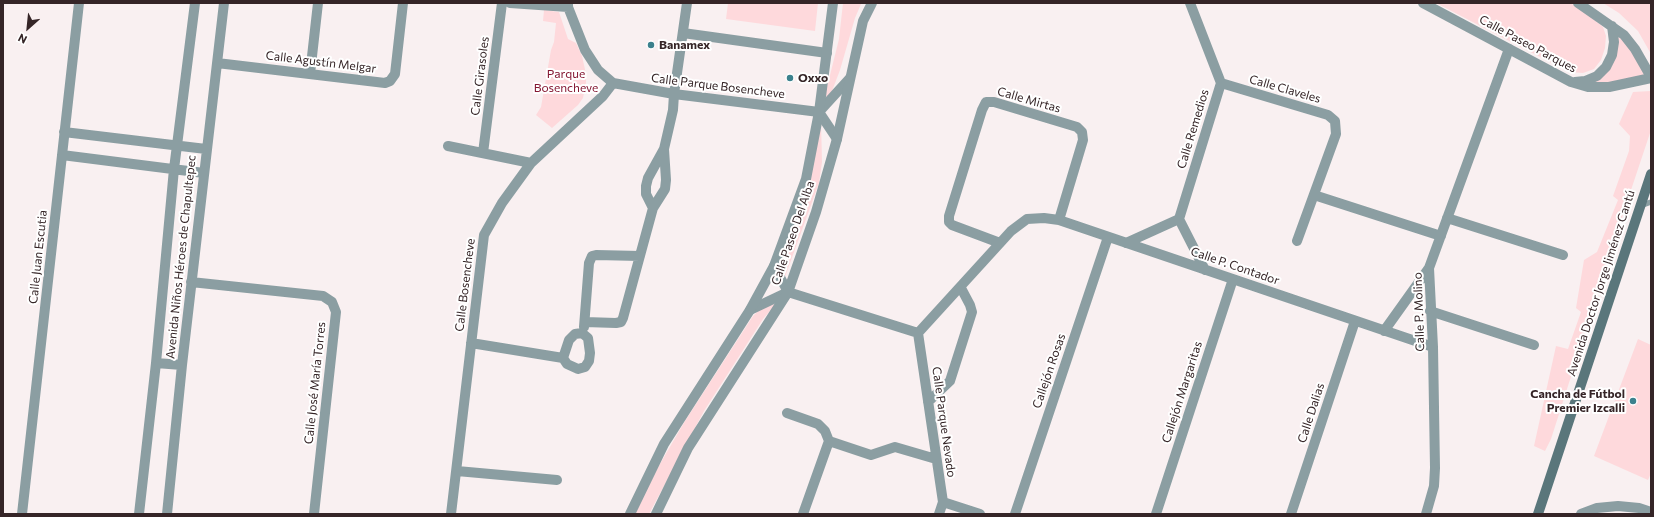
<!DOCTYPE html>
<html>
<head>
<meta charset="utf-8">
<style>
  body { margin:0 }
  #map { position:relative; width:1654px; height:517px; overflow:hidden; background:#f9f0f1; font-family:Commissioner,sans-serif }
  canvas { display:block }
  .frame { position:absolute; inset:0; border:4px solid #352527; pointer-events:none }
  .north { position:absolute; left:8px; top:8px; width:40px; height:40px; -webkit-text-stroke:3px #fff; paint-order:stroke; rotate:207deg; font-size:11px; font-weight:700; line-height:16px; text-align:center; color:#352527 }
  .north::after { content:''; display:block; margin:auto; width:14px; height:18px; background:#352527; clip-path:polygon(50% 0,100% 100%,50% 72%,0 100%) }
</style>
</head>
<body>
<div id="map">
<canvas width="1654" height="517"></canvas>
<div class="frame"></div>
<div class="north">N</div>
</div>
<script>
const g = document.querySelector('canvas').getContext('2d');
g.lineJoin = 'round';
function fill(path, color) {
  g.fillStyle = color;
  g.fill(path, 'evenodd');
}
function poly(rows) {
  const path = new Path2D();
  for (const r of rows) {
    path.moveTo(r[0], r[1]);
    for (let i = 2; i < r.length; i += 2) path.lineTo(r[i], r[i + 1]);
  }
  return path;
}
function trace(path, color, width, dash) {
  g.strokeStyle = color;
  g.lineWidth = width;
  g.lineCap = dash ? 'butt' : 'round';
  g.setLineDash(dash || []);
  g.stroke(path);
}
function drawText(font, color, halo, rows, align = 'center') {
  g.font = font + ' Commissioner,sans-serif';
  g.lineWidth = 4;
  g.setLineDash([]);
  g.textBaseline = 'middle';
  g.strokeStyle = halo;
  g.fillStyle = color;
  for (const [text, x, y, turn = 0] of rows) {
    g.save();
    g.translate(x, y);
    g.rotate((+turn || 0) * Math.PI / 180);
    g.textAlign = isNaN(turn) ? turn : align;
    if (halo) g.strokeText(text, 0, 0);
    g.fillText(text, 0, 0);
    g.restore();
  }
}
const green = poly([
  [728,3,818,3,815,31,726,19],
  [843,3,861,4,855,18,840,70,832,91,826,100,826,91,839,39],
  [1436,3,1570,3,1580,8,1603,27,1606,36,1605,48,1601,60,1594,69,1583,73,1569,72],
  [1603,3,1651,3,1651,54,1638,31,1619,13],
  [544,10,559,12,568,39,576,43,582,56,586,74,586,83,583,98,578,105,552,128,536,115,541,107,551,50,554,42,556,23,543,21],
  [1616,34,1625,40,1644,69,1644,76,1640,79,1589,85,1600,76],
  [1651,91,1651,130,1623,214,1551,439,1545,451,1534,446,1556,346,1568,349,1581,312,1576,308,1584,260,1597,252,1618,200,1613,196,1629,151,1630,136,1619,124,1633,92],
  [821,121,822,162,819,183,785,277,783,275,783,268,807,193],
  [777,303,763,319,704,411,649,514,635,514,657,469,685,421,753,316,762,307],
  [1638,339,1651,345,1651,473,1648,480,1594,456]
]);
const service = poly([
  [1640,206,1651,202]
]);
const minor = poly([
  [510,3,568,7],
  [568,3,568,7,585,50,598,70,613,83,674,94,819,112],
  [1190,3,1221,83,1179,219,1205,270],
  [683,33,827,53],
  [217,63,385,83,390,81,395,74,403,3],
  [310,74,318,3],
  [1221,83,1328,115,1335,121,1336,134,1297,241],
  [819,112,850,78],
  [819,112,837,139],
  [64,132,206,149],
  [448,146,531,163],
  [483,153,502,3],
  [62,155,204,173],
  [1314,195,1441,236],
  [653,208,646,194,646,186,648,178,664,149],
  [1447,218,1563,255],
  [1000,243,952,225,949,222,949,216,982,110,986,102,994,102,1077,127,1082,132,1083,140,1059,220],
  [1126,243,1179,219],
  [774,266,788,292],
  [191,282,323,296,332,302,336,312,314,514],
  [750,310,788,292,918,333],
  [1430,311,1534,345],
  [585,322,616,323,621,322,623,318,653,208,665,189,666,180,664,149,673,110,674,94,687,3],
  [584,327,589,263,592,256,596,255,640,256],
  [1384,331,1429,268],
  [471,343,563,358,567,364,578,369,585,367,589,361,590,353,588,338,582,333],
  [563,358,569,340,575,334,582,333],
  [156,363,182,365],
  [928,402,950,381,972,312,970,305,961,288],
  [787,413,818,424,825,431,829,441,871,455,895,447,936,459],
  [457,471,557,480],
  [943,502,980,514],
  [22,514,79,3],
  [139,514,156,363,174,169,195,3],
  [167,514,182,365,224,3],
  [451,514,484,235,502,203,531,163,603,96,613,83],
  [803,514,829,441],
  [939,514,943,502,918,333,1011,231,1027,219,1044,218,1059,220,1433,347],
  [1015,514,1108,237],
  [1156,514,1233,279],
  [1291,514,1355,321],
  [1426,514,1434,486,1435,468,1433,347,1429,268,1509,49]
]);
const tertiary = poly([
  [1423,3,1571,82,1588,87,1609,87,1651,78],
  [1578,3,1624,35,1635,49,1651,77],
  [1575,82,1585,81,1597,76,1606,67,1612,55,1614,42,1612,26],
  [630,514,664,444,750,310,774,266,806,179,819,112,833,3],
  [656,514,688,448,788,292,816,212,837,139,863,21,872,3],
  [1581,514,1597,508,1618,506,1639,508,1651,512]
]);
const secondary = poly([
  [1538,514,1651,174]
]);
const markers = [
  [651,45,4,"#3b818d"],
  [790,78,4,"#3b818d"],
  [1633,401,4,"#3b818d"]
];
const streetNames = [
  ["Calle Paseo Parques",1528,44,28],
  ["Calle Agustín Melgar",321,62,7],
  ["Calle Girasoles",480,76,-83],
  ["Calle Parque Bosencheve",718,86,7],
  ["Calle Claveles",1285,89,16],
  ["Calle Mirtas",1029,100,16],
  ["Calle Remedios",1193,129,-73],
  ["Calle Paseo Del Alba",793,233,-71],
  ["Calle Juan Escutia",38,257,-84],
  ["Avenida Niños Héroes de Chapultepec",181,257,-84],
  ["Calle P. Contador",1235,266,19],
  ["Avenida Doctor Jorge Jiménez Cantú",1601,283,-72],
  ["Calle Bosencheve",465,285,-83],
  ["Calle P. Molino",1419,312,-92],
  ["Callejón Rosas",1049,371,-71],
  ["Calle José María Torres",315,383,-84],
  ["Callejón Margaritas",1182,392,-72],
  ["Calle Dalias",1311,413,-72],
  ["Calle Parque Nevado",944,422,82]
];
const poiNames = [
  ["Banamex",659,45],
  ["Oxxo",798,78],
  ["Cancha de Fútbol",1625,394,"right"],
  ["Premier Izcalli",1625,408,"right"]
];
const parkNames = [
  ["Parque",566,74],
  ["Bosencheve",566,88]
];
fill(green, '#fed9dc');
trace(service, '#8b9ea2', 5.5);
trace(minor, '#8b9ea2', 10);
trace(tertiary, '#8b9ea2', 10);
trace(secondary, '#5a767b', 10);
for (const [x, y, r, color] of markers) {
  const dot = new Path2D();
  dot.arc(x, y, r, 0, 2 * Math.PI);
  g.fillStyle = color;
  g.fill(dot);
  trace(dot, '#fff', 1.5);
}
drawText('12px', '#352527', '#fff', streetNames);
drawText('bold 12px', '#352527', '#fff', poiNames, 'left');
drawText('12px', '#841732', '#fff', parkNames);
</script>
</body>
</html>
